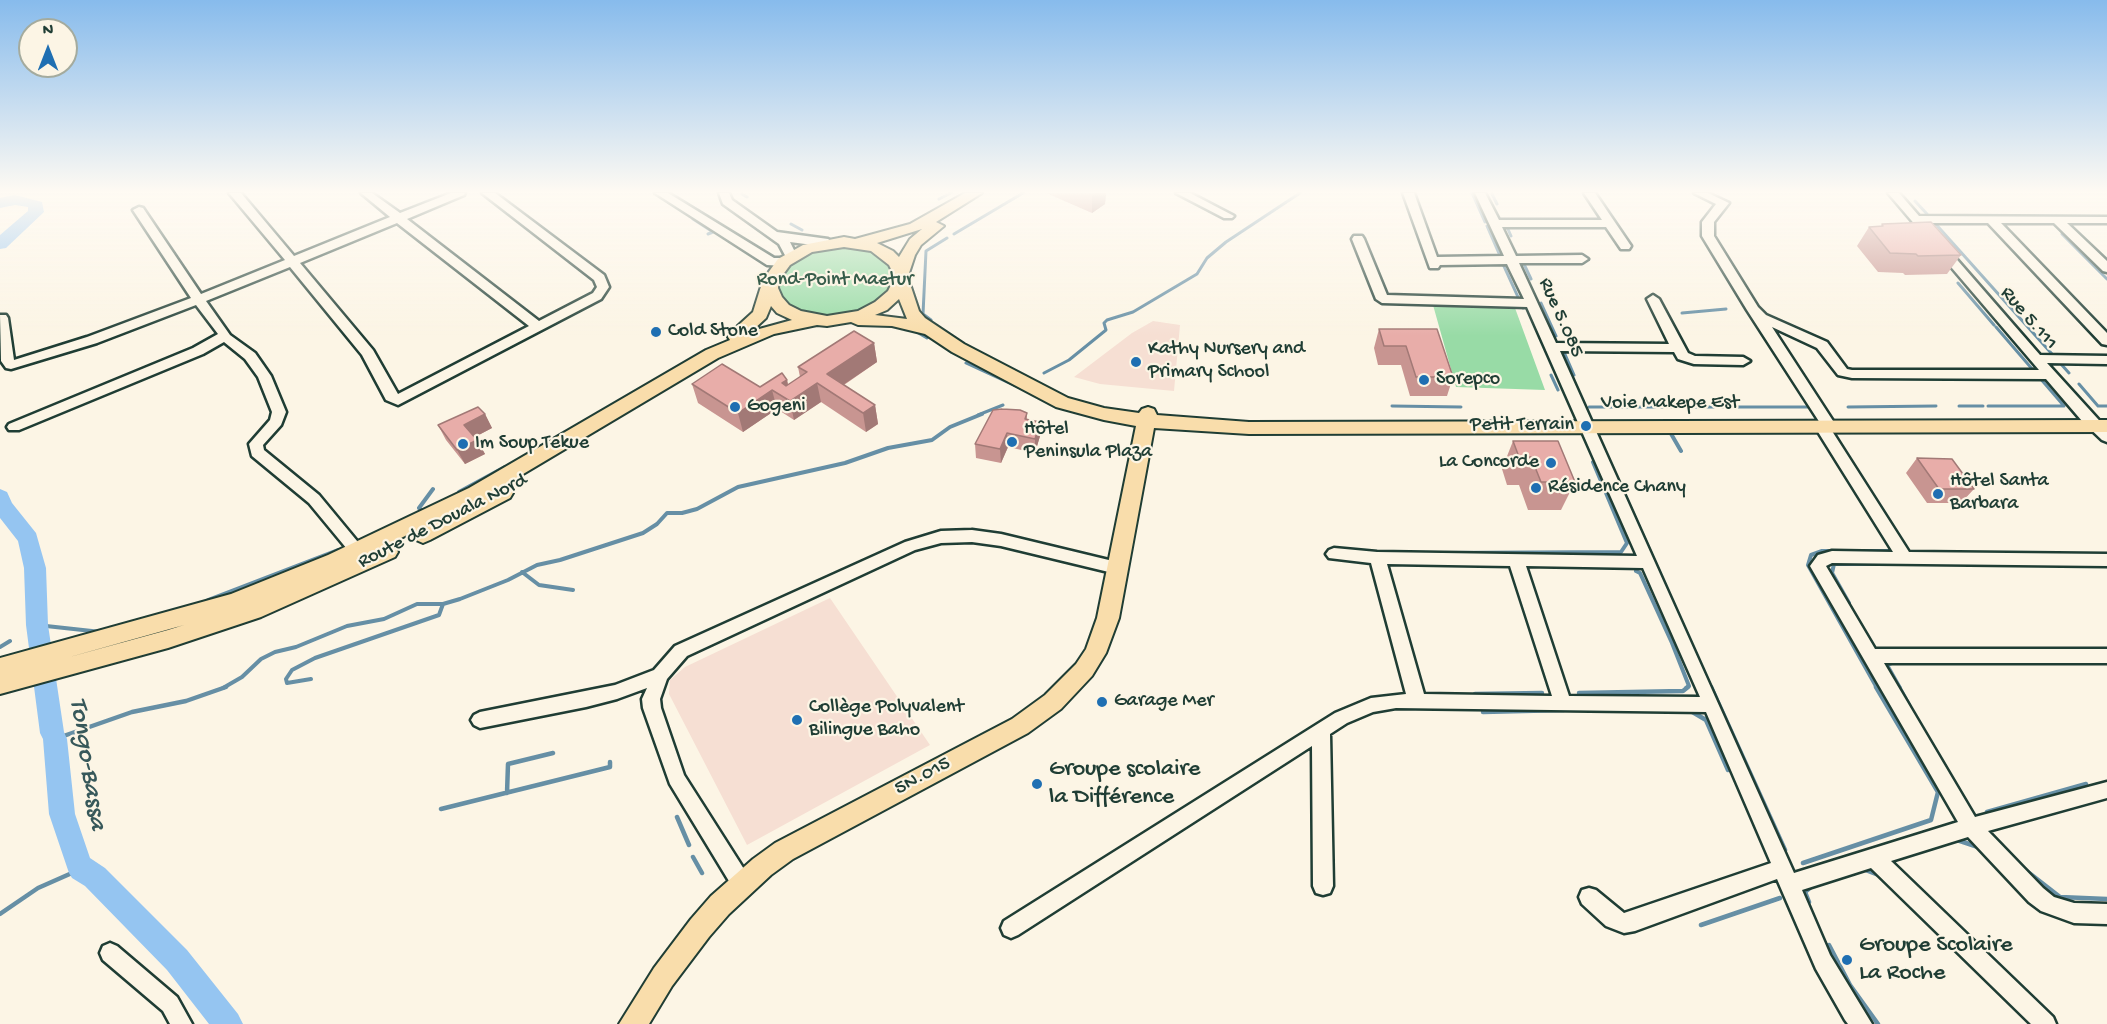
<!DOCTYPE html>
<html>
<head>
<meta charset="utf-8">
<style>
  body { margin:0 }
  #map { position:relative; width:2107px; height:1024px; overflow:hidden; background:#fcf5e5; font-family:"Gochi Hand",sans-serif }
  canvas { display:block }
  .north { position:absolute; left:18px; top:18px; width:60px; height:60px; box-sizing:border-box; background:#fcf5e5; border:2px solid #a4ab9e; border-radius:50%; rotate:0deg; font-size:16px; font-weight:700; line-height:24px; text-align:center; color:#1f3d34 }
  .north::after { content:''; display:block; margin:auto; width:21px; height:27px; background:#1f6fb2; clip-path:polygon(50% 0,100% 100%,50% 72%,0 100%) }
</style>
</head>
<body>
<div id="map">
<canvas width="2107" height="1024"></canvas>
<div class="north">N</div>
</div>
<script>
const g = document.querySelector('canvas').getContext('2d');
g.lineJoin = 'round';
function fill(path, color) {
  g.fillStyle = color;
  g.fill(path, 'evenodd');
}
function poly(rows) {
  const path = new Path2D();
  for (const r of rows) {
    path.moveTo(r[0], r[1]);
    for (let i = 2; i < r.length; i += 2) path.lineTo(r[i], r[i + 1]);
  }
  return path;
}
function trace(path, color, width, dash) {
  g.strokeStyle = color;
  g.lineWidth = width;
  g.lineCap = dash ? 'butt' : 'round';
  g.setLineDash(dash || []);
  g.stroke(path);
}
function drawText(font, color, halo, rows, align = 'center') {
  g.font = font + ' "Gochi Hand",sans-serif';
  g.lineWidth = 4.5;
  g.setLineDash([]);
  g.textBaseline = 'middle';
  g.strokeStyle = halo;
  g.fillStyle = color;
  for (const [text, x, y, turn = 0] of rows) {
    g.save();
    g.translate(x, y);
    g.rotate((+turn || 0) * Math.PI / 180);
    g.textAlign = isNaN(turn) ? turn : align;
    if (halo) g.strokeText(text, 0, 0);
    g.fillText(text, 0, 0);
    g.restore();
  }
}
const built = poly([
  [1153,321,1180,325,1174,391,1100,384,1074,377,1132,333],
  [830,598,930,745,747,845,669,694,670,680,685,667]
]);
const green = poly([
  [837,246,856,247,872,251,884,259,891,268,893,279,888,290,878,300,864,309,846,314,826,316,808,313,793,308,782,299,777,287,779,276,787,264,801,255,818,249],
  [1433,305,1515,308,1545,390,1456,387]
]);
const streamFar2 = poly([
  [1188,193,1205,201],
  [1472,193,1485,222],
  [742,194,747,197],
  [1492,194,1497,204],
  [939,199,951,193],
  [1915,201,1927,214],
  [693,219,713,232,708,234],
  [1933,221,2069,373],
  [791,224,802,230],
  [1487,226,1501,258],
  [1507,227,1511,236],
  [954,234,1023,193],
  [2062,234,2107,279],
  [1502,262,1523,308],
  [1523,262,1531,279],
  [1958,283,1994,325],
  [1541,303,1556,336],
  [1682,313,1726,309],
  [931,320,923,314,926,251,947,238],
  [915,331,927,338],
  [1564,352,1574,375],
  [966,363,1033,394],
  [1044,373,1069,360,1106,330,1104,323,1107,320,1133,312,1197,274,1207,258,1226,242,1300,193],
  [1551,375,1558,390],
  [2079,384,2098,406,2107,406],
  [1392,406,1461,407],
  [1959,406,1983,406],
  [1988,406,2064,406,1996,327],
  [1589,407,1813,407],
  [1848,407,1936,406],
  [978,415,1003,405]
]);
const streamFar1 = poly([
  [1670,432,1681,451],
  [459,492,505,467],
  [1625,496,1660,574],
  [418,513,422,511,419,508,433,489],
  [1440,553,1621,552,1627,543,1593,462],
  [1636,571,1640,573,1672,643,1689,686,1686,688],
  [522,572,539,585,573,590],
  [208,600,338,550],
  [1849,603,1832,573,1834,564,1914,564],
  [37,625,101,632],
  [0,647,10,641],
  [1895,662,1887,665,1900,688],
  [311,679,287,683,286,679,292,670,315,658,439,615,443,604],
  [1707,679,1711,688],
  [223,688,242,677,261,659,275,652,296,647,347,626,384,619,417,604,443,604,460,599,508,580,537,565,560,560,643,533,657,524,667,513,682,513,697,509,738,487,845,463,888,448,932,440,950,427,982,414],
  [1877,688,1808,565,1811,555,1822,551,1896,551]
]);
const stream = poly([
  [1711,687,1785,850],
  [1899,687,1909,705],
  [1579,693,1683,691,1688,687],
  [1475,694,1542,693],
  [1689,710,1706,720,1728,770],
  [1483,712,1564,710],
  [55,739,132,712,186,701,226,687],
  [507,793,508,764,553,753],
  [441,809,610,767,610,762],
  [1987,812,2086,784],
  [677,817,689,845],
  [1954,839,1978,847],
  [693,857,702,873],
  [1803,863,1931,820,1938,792,1876,687],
  [1863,869,1881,876],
  [2024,869,2060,897,2107,899],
  [1809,902,1805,892,1811,887],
  [0,914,38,888,81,869],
  [1701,925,1780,898],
  [1829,945,1850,985,1878,1024]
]);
const river = poly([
  [15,195,42,202,44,212,6,248,0,249,0,235,28,211,28,207,15,205,0,208,0,198,15,195],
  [0,489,7,492,12,503,36,533,46,568,48,625,64,732,67,739,75,814,90,858,105,868,187,950,238,1014,243,1024,209,1024,167,970,85,886,72,878,69,873,49,814,43,739,40,733,26,625,24,568,18,541,0,518,0,489]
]);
const minor = poly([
  [229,193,241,193,294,256,390,217,361,193,372,193,400,213,451,193,465,193,464,195,407,219,539,321,593,293,597,287,594,280,482,193,495,193,604,275,609,287,601,299,398,405,386,400,362,355,290,267,206,301,230,335,255,353,271,376,286,412,281,425,263,445,264,450,319,495,362,547,365,551,362,555,357,557,352,555,309,503,252,456,249,444,270,420,272,412,258,377,245,359,224,342,203,354,19,430,9,430,7,427,9,424,193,348,218,334,196,305,97,343,11,369,6,368,1,361,0,315,6,315,8,318,14,360,87,337,191,298,133,210,139,207,143,208,201,294,285,260,229,193],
  [397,223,529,326,398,394,373,350,300,263,397,223],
  [655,193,668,193,774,258,784,258,790,262,784,266,767,265,655,193],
  [719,193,729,193,732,200,777,232,828,239,834,243,828,247,790,242,797,256,791,260,787,259,779,244,723,204,719,193],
  [1176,193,1190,193,1234,216,1232,218,1224,218,1176,193],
  [1403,193,1414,193,1437,257,1504,256,1475,193,1485,193,1499,220,1602,220,1584,193,1595,193,1631,246,1629,249,1621,249,1606,227,1502,227,1516,256,1582,255,1588,259,1582,263,1519,263,1556,343,1669,344,1647,299,1653,295,1659,299,1688,353,1695,356,1743,357,1750,361,1743,365,1694,364,1678,359,1674,352,1560,351,1794,873,1958,822,1810,566,1818,555,1832,551,1893,552,1815,427,1820,423,1747,310,1702,236,1702,222,1716,204,1694,193,1708,193,1729,203,1714,222,1714,236,1758,307,1766,315,1827,342,1847,369,1852,370,2039,370,1888,193,1899,193,1919,216,2107,217,2107,223,2067,223,2107,261,2107,272,2103,271,2054,223,2001,223,2107,333,2107,345,2102,344,1988,223,1925,223,2040,355,2107,356,2107,364,2047,363,2107,429,2107,442,2102,440,2082,421,2046,379,1852,378,1838,375,1817,348,1772,327,1835,424,1837,427,1832,431,1909,552,2107,554,2107,566,1832,563,1826,566,1875,649,2107,649,2107,663,1884,663,1975,817,2107,782,2107,798,1988,831,2043,888,2054,897,2074,903,2107,904,2107,924,2074,923,2041,911,2029,902,1968,837,1891,861,2053,1017,2056,1024,2031,1024,1871,868,1802,890,1830,955,1872,1024,1848,1024,1845,1020,1816,969,1777,879,1635,931,1624,933,1606,926,1582,904,1579,897,1582,890,1589,888,1596,890,1624,913,1771,863,1706,712,1396,708,1373,712,1347,723,1330,734,1333,886,1330,893,1323,895,1316,893,1313,886,1312,746,1018,935,1011,938,1004,935,1001,928,1004,921,1335,713,1371,698,1406,694,1371,563,1329,558,1326,554,1329,550,1334,548,1377,552,1637,556,1527,307,1382,303,1376,299,1352,239,1354,236,1362,236,1364,239,1387,295,1524,299,1507,264,1440,265,1438,268,1430,268,1403,193],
  [1387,564,1510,566,1552,696,1424,694,1387,564],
  [1526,566,1643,568,1700,697,1569,696,1526,566],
  [972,530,1001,534,1117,562,1123,564,1125,568,1123,572,1117,574,1001,546,972,542,941,543,915,550,687,656,667,679,660,699,661,708,684,775,749,877,752,884,749,891,742,893,735,891,670,784,643,708,642,699,647,688,617,699,586,707,480,728,474,725,471,720,474,715,480,712,615,685,654,670,675,646,905,542,941,531,972,530],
  [110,943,117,946,177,997,192,1024,170,1024,163,1011,103,960,100,953,103,946,110,943]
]);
const major = poly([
  [965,193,982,193,936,222,944,226,921,245,915,255,909,273,909,281,919,311,925,318,964,344,1068,398,1104,408,1139,413,1142,409,1148,407,1154,409,1157,415,1249,422,2107,420,2107,432,1249,434,1154,428,1119,618,1106,653,1092,676,1061,709,1028,733,793,859,771,875,729,914,709,937,672,986,649,1024,619,1024,654,968,691,919,711,896,753,859,775,843,1012,719,1045,695,1076,664,1086,649,1097,618,1136,426,1104,420,1056,407,952,352,925,334,892,326,858,325,851,322,827,326,817,325,774,334,718,358,503,486,510,488,513,493,510,498,430,540,423,543,416,540,413,535,415,531,387,545,395,547,398,552,395,557,261,617,168,648,0,694,0,658,231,594,328,555,469,488,706,350,730,340,728,337,730,333,753,312,763,280,778,259,803,245,844,237,855,239,910,224,965,193],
  [922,229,910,239,899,257,893,251,877,243,922,229],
  [844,247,871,251,889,265,893,273,893,281,888,291,875,302,858,311,827,316,801,311,789,305,782,297,778,288,779,280,790,265,812,252,844,247],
  [899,299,907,319,875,315,887,310,899,299],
  [771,306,777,313,792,320,752,331,766,318,771,306],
  [184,625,168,630,66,658,184,625]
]);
const wall = poly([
  [1046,193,1106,193,1105,204,1092,213],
  [1882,224,1961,255,1947,274,1905,275,1903,273,1878,272,1857,246,1869,227,1881,226],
  [1379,329,1437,329,1453,377,1447,396,1410,396,1401,365,1378,365,1374,348],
  [874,343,877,362,844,385,875,405,878,424,866,432,821,402,794,420,777,409,743,432,698,403,692,384,760,387,787,380,788,385,800,377,798,367],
  [1027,413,1027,419,1040,436,1035,453,1008,447,1001,463,976,458,975,444],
  [485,414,492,428,475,437,485,454,465,464,446,440,438,425],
  [1513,441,1575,482,1561,510,1528,510,1519,485,1507,485,1502,469],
  [1917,458,1974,489,1961,503,1927,503,1906,473]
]);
const shadedWall = poly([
  [1095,193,1106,193,1105,204,1092,213,1092,195],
  [874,343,877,362,831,393,827,374],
  [787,380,791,399,782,383],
  [817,383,821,402,794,420,790,401],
  [772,390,777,409,743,432,738,413],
  [875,405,878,424,866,432,863,413],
  [485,414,492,428,471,439,464,425],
  [1040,422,1040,436,1035,453,1035,439],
  [1007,433,1008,447,1001,463,1000,449],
  [477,440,485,454,465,464,457,450]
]);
const building = poly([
  [1931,222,1961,255,1918,256,1916,254,1890,253,1869,227,1883,226,1882,224,1931,222],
  [1379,329,1437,329,1453,377,1416,377,1406,346,1384,346,1379,329],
  [854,331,874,343,827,374,875,405,863,413,817,383,790,401,772,390,738,413,692,384,722,364,760,387,782,373,787,380,782,383,786,386,807,372,798,367,854,331],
  [478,407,485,414,464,425,477,440,457,450,438,425,478,407],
  [1002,409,1020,410,1027,413,1025,419,1040,422,1035,439,1007,433,1000,449,975,444,993,410,1002,409],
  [1513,441,1558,441,1575,482,1541,482,1531,457,1519,457,1513,441],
  [1917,458,1952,459,1974,489,1939,489,1917,458]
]);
const markers = [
  [656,332,6,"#1f6fb2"],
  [1136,362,6,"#1f6fb2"],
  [1424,380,6,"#1f6fb2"],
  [735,407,6,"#1f6fb2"],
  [1586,426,6,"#1f6fb2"],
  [1012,442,6,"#1f6fb2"],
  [463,444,6,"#1f6fb2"],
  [1551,463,6,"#1f6fb2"],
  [1536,488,6,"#1f6fb2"],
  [1938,494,6,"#1f6fb2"],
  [1102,702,6,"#1f6fb2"],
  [797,720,6,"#1f6fb2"],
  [1037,784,6,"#1f6fb2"],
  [1847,960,6,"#1f6fb2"]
];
const parkNames = [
  ["Rond-Point Maetur",835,281]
];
const streetNames = [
  ["Rue 5.085",1560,318,66],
  ["Rue 5.111",2028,319,49],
  ["Voie Makepe Est",1670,404],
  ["Route de Douala Nord",443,522,-27],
  ["5N.015",923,777,-28]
];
const poiNames = [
  ["Cold Stone",668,332],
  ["Kathy Nursery and",1148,350],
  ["Primary School",1148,373],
  ["Sorepco",1436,380],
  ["Gogeni",747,407],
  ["Petit Terrain",1574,426,"right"],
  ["Hôtel",1024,430],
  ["Peninsula Plaza",1024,453],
  ["Im Soup Tekue",475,444],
  ["La Concorde",1539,463,"right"],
  ["Hôtel Santa",1950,482],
  ["Barbara",1950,505],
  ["Résidence Chany",1548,488],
  ["Garage Mer",1114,702],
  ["Collège Polyvalent",809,708],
  ["Bilingue Baho",809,731]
];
const nearPoinames = [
  ["Groupe scolaire",1049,770],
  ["la Différence",1049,798],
  ["Groupe Scolaire",1859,946],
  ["La Roche",1859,974]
];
const nearWaternames = [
  ["Tongo-Bassa",86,764,81]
];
fill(built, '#f6dfd3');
fill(green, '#98dba6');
trace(streamFar2, '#668fa5', 3);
trace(streamFar1, '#668fa5', 4);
trace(stream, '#668fa5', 4.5);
fill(river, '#95c5f1');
trace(minor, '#1f3d34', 5);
trace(major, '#1f3d34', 4);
fill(minor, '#fcf5e5');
fill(major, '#f9ddab');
fill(wall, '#c89591');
fill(shadedWall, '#a27976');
fill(building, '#e8ada9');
trace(building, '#a27976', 1.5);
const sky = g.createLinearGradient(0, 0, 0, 336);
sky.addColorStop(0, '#87bbec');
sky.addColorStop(0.57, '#fefaf3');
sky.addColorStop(1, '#fefaf300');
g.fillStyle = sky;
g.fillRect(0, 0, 2107, 336);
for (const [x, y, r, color] of markers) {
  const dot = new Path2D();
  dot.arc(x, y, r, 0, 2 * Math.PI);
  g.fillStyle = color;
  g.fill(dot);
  trace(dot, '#fcf5e5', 2);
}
drawText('20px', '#375d4b', '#fcf5e5', parkNames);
drawText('20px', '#1f3d34', '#fcf5e5', streetNames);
drawText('20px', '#1f3d34', '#fcf5e5', poiNames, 'left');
drawText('24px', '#1f3d34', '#fcf5e5', nearPoinames, 'left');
drawText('italic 26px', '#37585a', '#fcf5e5', nearWaternames);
</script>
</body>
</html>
